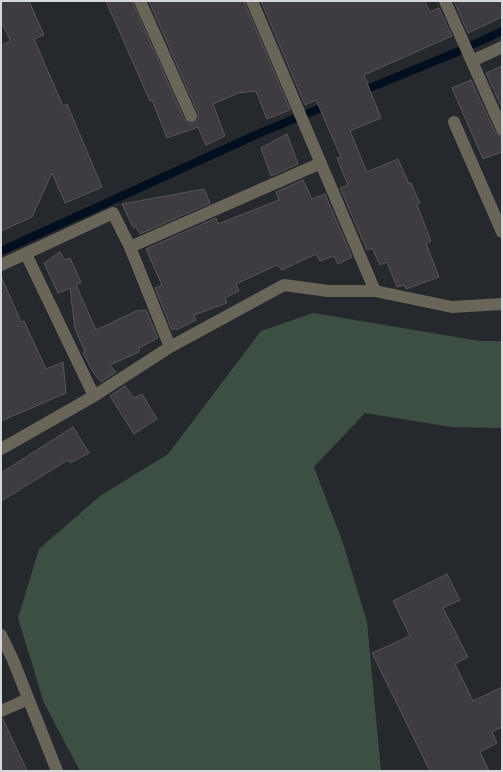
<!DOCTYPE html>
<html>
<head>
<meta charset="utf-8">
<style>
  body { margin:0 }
  #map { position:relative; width:503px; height:772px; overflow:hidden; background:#25282c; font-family:Merriweather,serif }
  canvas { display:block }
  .frame { position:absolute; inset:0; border:2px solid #d6d8db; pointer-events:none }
</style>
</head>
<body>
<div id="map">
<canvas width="503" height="772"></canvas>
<div class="frame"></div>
</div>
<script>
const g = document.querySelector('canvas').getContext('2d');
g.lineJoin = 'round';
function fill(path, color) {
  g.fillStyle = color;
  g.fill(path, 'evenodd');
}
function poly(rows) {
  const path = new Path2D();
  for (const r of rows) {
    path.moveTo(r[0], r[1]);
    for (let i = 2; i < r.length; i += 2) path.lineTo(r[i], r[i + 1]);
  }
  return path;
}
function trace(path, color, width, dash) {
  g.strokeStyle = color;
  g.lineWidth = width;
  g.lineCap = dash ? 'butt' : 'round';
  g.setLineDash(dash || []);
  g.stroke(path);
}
const green = poly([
  [313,313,480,341,502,341,502,428,451,427,365,413,314,467,343,543,367,622,381,771,80,771,44,703,18,618,39,549,100,496,168,454,261,331]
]);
const stream = poly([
  [360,92,457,52,502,31],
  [1,251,260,133,328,105]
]);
const building = poly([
  [1,1,29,1,44,35,34,39,63,106,67,104,102,187,65,203,52,173,32,217,1,231,1,45,11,41,1,22,1,1],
  [106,1,132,1,184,119,191,124,198,120,198,113,149,1,244,1,290,110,267,119,256,91,238,93,213,104,225,136,206,145,198,127,167,138,152,100,150,101,106,1],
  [261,1,425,1,430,12,439,8,452,36,364,75,381,118,350,131,367,172,398,159,409,184,411,183,420,203,417,205,431,241,426,243,439,277,406,289,405,285,397,287,387,262,380,265,372,248,367,250,340,188,348,185,337,158,341,157,316,100,305,105,261,1],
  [454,1,502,1,502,17,468,33,454,1],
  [502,66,502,108,486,73,502,66],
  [471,80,495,132,502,137,502,152,483,159,452,88,471,80],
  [287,134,298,164,271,176,261,148,287,134],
  [303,180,312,199,325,194,352,257,338,264,334,256,320,261,316,254,282,270,277,265,236,284,239,291,225,298,227,303,194,315,196,320,176,330,176,328,172,330,155,288,162,285,146,249,216,218,218,224,279,200,276,192,303,180],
  [204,189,210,203,140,234,136,227,133,227,122,204,204,189],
  [60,252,65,260,70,258,81,282,76,285,96,330,136,311,146,310,158,338,139,348,139,352,110,365,116,372,101,382,93,372,83,353,85,352,75,329,70,288,58,293,44,263,60,252],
  [1,276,21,322,24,321,46,369,63,362,66,393,1,421,1,276],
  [125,386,134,398,142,394,157,419,134,434,110,396,125,386],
  [73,427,89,453,70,463,68,460,1,501,1,473,73,427],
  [447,574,460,600,443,608,468,657,455,664,473,701,502,687,502,727,492,732,497,743,480,752,489,771,430,771,372,653,410,636,393,601,447,574],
  [1,719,3,719,27,771,1,771,1,719]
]);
const street = poly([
  [140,1,191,116],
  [252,1,375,291],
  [445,1,502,129],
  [472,61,502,47],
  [454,122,502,232],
  [130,247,321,163],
  [26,254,94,396],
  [1,265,113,213,130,247,170,347],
  [1,449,94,396,170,347,284,285,328,291,375,291,452,307,502,304],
  [1,635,13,660,57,771],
  [1,711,28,699]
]);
fill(green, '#3d4f42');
trace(stream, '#010e1e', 8);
fill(building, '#3e3c40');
trace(building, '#58565b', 1);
trace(street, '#696559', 12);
</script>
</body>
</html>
